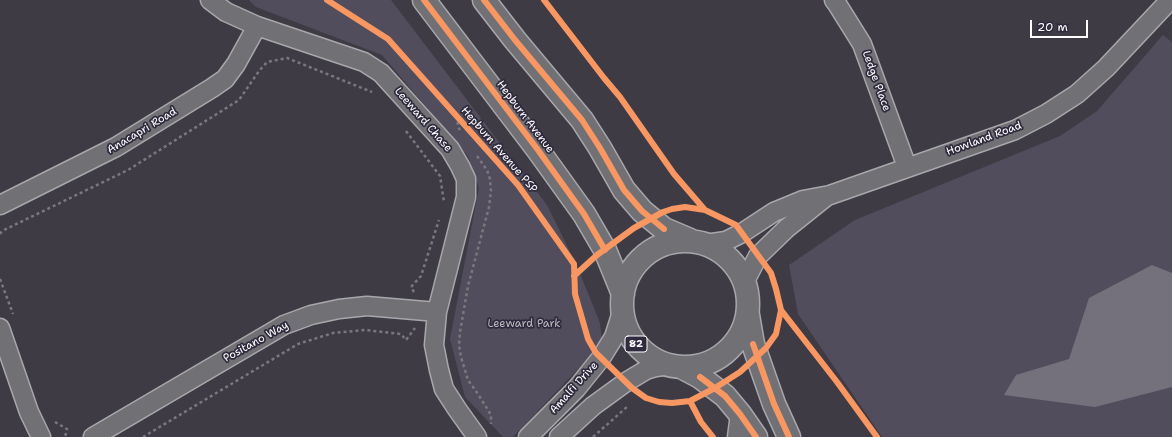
<!DOCTYPE html>
<html>
<head>
<meta charset="utf-8">
<style>
  body { margin:0 }
  #map { position:relative; width:1172px; height:437px; overflow:hidden; background:#3e3b45; font-family:"Shantell Sans",sans-serif }
  canvas { display:block }
  .scale { position:absolute; left:1030px; top:20px; width:58px; height:18px; box-sizing:border-box; border:2px solid #fff; border-top:0; padding-left:5px; font-size:12px; line-height:14px; white-space:nowrap; color:#fff; -webkit-text-stroke:3px #2f2a3d; paint-order:stroke }
</style>
</head>
<body>
<div id="map">
<canvas width="1172" height="437"></canvas>
<div class="scale">20 m</div>
</div>
<script>
const g = document.querySelector('canvas').getContext('2d');
g.lineJoin = 'round';
function fill(path, color) {
  g.fillStyle = color;
  g.fill(path, 'evenodd');
}
function poly(rows) {
  const path = new Path2D();
  for (const r of rows) {
    if (r.length === 3) {
      path.moveTo(r[0] + r[2], r[1]);
      path.arc(r[0], r[1], r[2], 0, 2 * Math.PI);
      continue;
    }
    path.moveTo(r[0], r[1]);
    for (let i = 2; i < r.length; i += 2) path.lineTo(r[i], r[i + 1]);
  }
  return path;
}
function trace(path, color, width, dash) {
  g.strokeStyle = color;
  g.lineWidth = width;
  g.lineCap = dash ? 'butt' : 'round';
  g.setLineDash(dash || []);
  g.stroke(path);
}
function drawText(font, color, halo, rows, align = 'center') {
  g.font = font + ' "Shantell Sans",sans-serif';
  g.lineWidth = 3.5;
  g.setLineDash([]);
  g.textBaseline = 'middle';
  g.strokeStyle = halo;
  g.fillStyle = color;
  for (const [text, x, y, turn = 0] of rows) {
    g.save();
    g.translate(x, y);
    g.rotate((+turn || 0) * Math.PI / 180);
    g.textAlign = isNaN(turn) ? turn : align;
    if (halo) g.strokeText(text, 0, 0);
    g.fillText(text, 0, 0);
    g.restore();
  }
}
const green = poly([
  [249,0,391,0,547,205,577,266,600,323,602,344,513,437,503,437,465,397,450,339,479,188,468,156,382,55,256,7],
  [1163,35,1172,42,1172,437,882,437,798,314,789,265,855,220,1060,136,1097,111]
]);
const water = poly([
  [1152,265,1172,273,1172,387,1095,407,1004,395,1016,375,1069,359,1089,298]
]);
const path = poly([
  [457,116,458,127,460,130],
  [406,131,440,176,444,202],
  [477,156,487,170,490,179,491,191,489,207,468,286,460,332,459,345,461,357,468,380,478,394,491,415,491,424],
  [0,234,2,231,128,170,239,100,259,71,267,62,287,58,372,92],
  [0,279,13,314],
  [414,292,411,287,421,276,439,220],
  [55,422,67,429,65,437],
  [143,437,298,344,333,333,365,330,401,334,406,340,415,328],
  [593,437,628,406]
]);
const street = poly([
  [210,0,226,12,257,26,364,62,381,73,450,149,460,166,466,179,466,197,437,312,434,345,439,370,444,389,457,409,477,437],
  [834,0,837,4,862,44,907,167],
  [0,205,116,147,212,88,225,79,236,64,257,26],
  [705,244,726,241,742,233,774,212,803,200,830,195,1015,130,1046,114,1077,94,1106,68,1170,0],
  [744,283,758,256,787,228,827,196],
  [0,328,29,412,41,437],
  [93,437,284,325,311,315,339,309,367,306,437,312],
  [528,437,576,389,601,358,614,337,622,312],
  [559,437,593,406,626,382,646,370,656,367,669,365],
  [737,437,740,414]
]);
const primary = poly([
  [424,0,538,150,584,214,605,250,623,294],
  [484,0,515,40,582,120,600,148,624,190,642,211,664,229,690,240],
  [685,304,63],
  [748,315,753,344,774,404,789,437],
  [681,367,700,377,725,396,740,414,756,437]
]);
const cycleway = poly([
  [327,0,388,39,518,185,574,264,575,294,588,339,596,353,632,388,646,398,659,402,672,403,690,401,701,422,713,437],
  [424,0,538,150,584,214,605,250],
  [484,0,515,40,582,120,600,148,624,190,642,211,664,229],
  [544,0,604,78,620,97,674,174,705,210,736,225,771,273,776,289,781,310,837,382,877,437],
  [574,276,597,255,634,228,663,212,672,209,685,207,705,210],
  [753,344,774,404,789,437],
  [700,377,725,396,740,414,756,437],
  [690,401,715,388,740,372,766,348,776,334,781,310]
]);
const shields = [
  [636,344,22]
];
const shieldNames = [
  ["82",636,344]
];
const streetNames = [
  ["Ledge Place",876,81,70],
  ["Hepburn Avenue",525,117,53],
  ["Leeward Chase",423,120,49],
  ["Anacapri Road",142,131,-31],
  ["Howland Road",984,139,-20],
  ["Hepburn Avenue PSP",499,150,49],
  ["Positano Way",256,342,-29],
  ["Amalfi Drive",574,388,-48]
];
const parkNames = [
  ["Leeward Park",524,324]
];
fill(green, '#524d5c');
fill(water, '#74717d');
trace(street, '#a8a7ab', 21);
trace(primary, '#a8a7ab', 25);
trace(path, '#7a787d', 2.5, [3, 3]);
trace(street, '#717074', 18);
trace(primary, '#717074', 22);
trace(cycleway, '#f99763', 6);
for (const [x, y, w] of shields) {
  const box = new Path2D();
  box.roundRect(x - w / 2, y - 8, w, 16, 3);
  g.fillStyle = '#2f2a3d';
  g.fill(box);
  trace(box, '#fff', 1);
}
drawText('bold 10px', '#fff', null, shieldNames);
drawText('11px', '#fff', '#2f2a3d', streetNames);
drawText('11px', '#bbb9bf', '#2f2a3d', parkNames);
</script>
</body>
</html>
